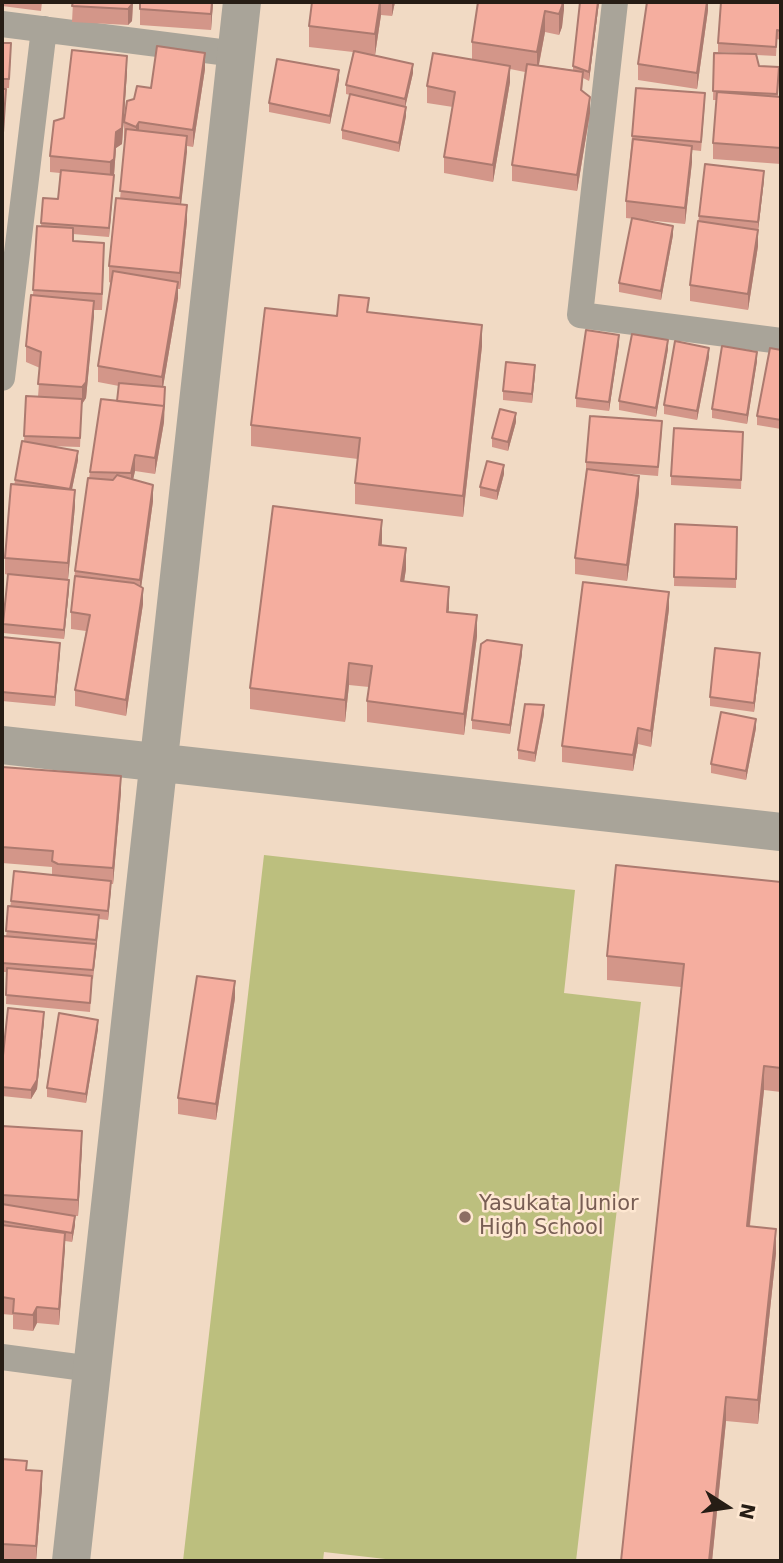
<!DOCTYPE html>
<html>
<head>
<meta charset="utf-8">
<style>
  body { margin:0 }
  #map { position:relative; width:783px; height:1563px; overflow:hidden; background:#f1dac4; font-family:"DejaVu Sans",sans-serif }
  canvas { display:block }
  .frame { position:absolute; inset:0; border:4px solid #261d15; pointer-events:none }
  .north { position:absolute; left:692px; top:1472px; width:70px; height:70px; -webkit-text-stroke:5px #fee7d1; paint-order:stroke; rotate:102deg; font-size:19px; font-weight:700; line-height:28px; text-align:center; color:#261d15 }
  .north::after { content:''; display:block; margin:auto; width:24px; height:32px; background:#261d15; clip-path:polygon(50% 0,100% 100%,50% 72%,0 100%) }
</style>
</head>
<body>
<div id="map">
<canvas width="783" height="1563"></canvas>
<div class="frame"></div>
<div class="north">N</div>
</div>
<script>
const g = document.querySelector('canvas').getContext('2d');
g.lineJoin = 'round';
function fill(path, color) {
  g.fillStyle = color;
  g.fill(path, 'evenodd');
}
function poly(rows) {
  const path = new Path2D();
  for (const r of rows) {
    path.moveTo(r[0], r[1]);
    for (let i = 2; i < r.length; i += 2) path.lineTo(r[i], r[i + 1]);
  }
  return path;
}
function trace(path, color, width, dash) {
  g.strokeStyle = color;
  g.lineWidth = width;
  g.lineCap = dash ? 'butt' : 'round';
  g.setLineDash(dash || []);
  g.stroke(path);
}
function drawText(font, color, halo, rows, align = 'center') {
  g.font = font + ' "DejaVu Sans",sans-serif';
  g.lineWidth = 5;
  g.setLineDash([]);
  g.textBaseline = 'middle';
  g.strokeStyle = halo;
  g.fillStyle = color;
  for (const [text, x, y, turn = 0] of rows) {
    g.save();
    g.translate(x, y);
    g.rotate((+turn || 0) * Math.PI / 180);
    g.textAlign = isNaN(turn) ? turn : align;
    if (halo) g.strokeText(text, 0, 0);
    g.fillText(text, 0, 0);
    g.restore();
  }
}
const green = poly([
  [264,855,575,890,564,993,641,1002,576,1561,403,1561,324,1552,323,1561,183,1561]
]);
const service = poly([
  [615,2,580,315,781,341],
  [2,24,236,54],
  [2,378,44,29],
  [2,1357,92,1369]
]);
const minor = poly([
  [2,745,781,832],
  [71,1561,242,2]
]);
const wall = poly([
  [2,2,42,2,41,11,2,6],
  [73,2,133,2,132,21,128,25,72,22],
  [140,2,213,2,211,30,140,25],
  [312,2,395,2,392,16,381,15,375,55,369,54,413,73,405,107,406,116,399,152,342,139,342,130,350,95,346,94,346,85,353,52,309,47,309,26],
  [564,2,562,27,559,35,545,32,539,65,573,70,573,66,599,2,589,81,583,78,582,92,590,113,577,191,512,181,512,165,525,72,510,69,510,82,493,182,444,173,444,157,453,107,427,103,427,86,472,60,472,42],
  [708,2,708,10,697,89,638,80,638,64],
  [781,2,781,40,777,39,776,56,757,55,759,66,779,76,778,96,781,97,781,164,713,159,713,143,717,100,713,100,714,53,741,53,718,52,718,43],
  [2,43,11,52,9,88,2,88],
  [205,69,193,147,187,146,181,204,187,221,180,289,178,289,178,298,163,387,165,396,164,422,155,474,135,471,133,479,153,501,141,587,143,604,126,716,75,706,75,690,86,631,71,629,71,612,75,571,90,472,117,401,119,386,98,382,98,366,111,283,109,282,109,266,120,199,126,139,124,138,124,122,134,99,151,88],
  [127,72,122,144,116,148,114,175,109,237,73,234,73,241,104,259,102,310,94,310,86,398,82,404,80,447,47,446,78,460,72,489,75,506,68,579,69,589,64,639,3,633,8,575,5,574,5,558,15,480,24,442,26,396,38,397,40,368,26,362,26,346,33,295,37,226,41,226,43,198,58,199,60,173,50,172,50,156,64,118],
  [339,79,330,124,269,112,269,103],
  [705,102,701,151,692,150,692,162,685,224,626,218,626,201,632,136],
  [764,180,758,231,758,246,748,310,690,301,690,285,699,216],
  [673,235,661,300,619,292,619,283],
  [369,312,482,346,463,517,355,504,355,483,358,459,251,446,251,425,337,316],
  [619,344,609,411,576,407,576,398],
  [668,349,656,417,619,410,619,401],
  [781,350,781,429,757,425,757,416],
  [709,357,697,420,664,414,664,405],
  [757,361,747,424,712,418,712,409],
  [535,374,532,403,503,400,503,391],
  [516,422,508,451,492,447,492,438],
  [662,430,658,476,609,472,639,493,627,581,575,574,575,558,586,471,586,462],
  [743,441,741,489,671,485,671,476],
  [504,474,497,500,480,496,480,487],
  [675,524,737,527,736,588,674,586],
  [382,541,382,545,406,569,404,581,449,612,477,636,464,735,367,722,367,701,369,687,349,685,345,722,250,709,250,688],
  [669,609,651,747,638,744,633,771,562,762,562,746],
  [2,637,60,652,55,706,2,701],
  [522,654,510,734,472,729,472,720],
  [760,662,754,712,710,706,710,697],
  [544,714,535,762,518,759,518,750],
  [756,728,746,780,711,773,711,764],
  [2,767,121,792,113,884,111,884,108,920,99,919,93,979,92,979,90,1012,6,1004,7,972,2,972,2,952,6,936,11,901,52,875,52,867,2,863],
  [781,882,781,1092,764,1090,750,1226,776,1253,758,1424,726,1421,712,1561,621,1561,681,987,607,980,607,956],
  [235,998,216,1120,178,1114,178,1098],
  [44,1021,37,1089,31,1099,2,1096,2,1065],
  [98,1029,86,1103,47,1097,47,1088],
  [2,1126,82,1147,78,1216,75,1216,75,1225,72,1242,65,1241,59,1325,37,1323,33,1331,13,1329,13,1315,2,1314],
  [2,1459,27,1471,42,1488,36,1561,2,1560]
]);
const shadedWall = poly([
  [132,2,133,2,132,21,128,25,128,9],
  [212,2,213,2,211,30,211,14],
  [380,2,381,2,381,15,375,55,375,34],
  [392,2,395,2,392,16],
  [563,2,564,2,564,10,562,27,559,35,559,14],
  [598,2,599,2,589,81,589,72],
  [707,2,708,2,708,10,697,89,697,73],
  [545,11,545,32,537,74,537,52],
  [205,53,205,69,193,147,193,130],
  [127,56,127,72,122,144,116,148,114,175,109,237,110,162],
  [413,64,413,73,405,108,405,99],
  [510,66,510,82,493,182,493,165],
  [339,70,339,79,330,124,330,116],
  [590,97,590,113,577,191,577,175],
  [406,107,406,116,399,152,399,143],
  [139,122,139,138,136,143,136,127],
  [187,136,187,152,180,214,180,198],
  [692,146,692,162,685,224,685,208],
  [764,171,764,180,758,231,758,222],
  [187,205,187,221,180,289,180,273],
  [673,226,673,235,661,300,661,291],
  [758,230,758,246,748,310,748,294],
  [178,282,178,298,162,393,162,377],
  [94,301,94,317,86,398,82,404,82,387],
  [482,325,482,346,463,517,463,496],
  [619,335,619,344,609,411,609,402],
  [668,340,668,349,656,417,656,408],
  [709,348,709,357,697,420,697,411],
  [757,352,757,361,747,424,747,415],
  [535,365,535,374,532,403,532,394],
  [165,387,164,422,155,474,155,458],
  [516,413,516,422,508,451,508,442],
  [78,451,78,460,70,499,70,490],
  [135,455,135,471,131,489,131,473],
  [504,465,504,474,497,500,497,491],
  [639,476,639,493,627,581,627,565],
  [153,485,153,501,140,596,140,580],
  [75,490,75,506,68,579,68,563],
  [382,520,382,541,379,566,379,545],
  [406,548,406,569,401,602,401,581],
  [69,580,69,589,64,639,64,630],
  [449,587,449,608,447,633,447,612],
  [143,588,143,604,126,716,126,700],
  [669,592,669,609,651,747,651,731],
  [477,615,477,636,464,735,464,714],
  [60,643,60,652,55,706,55,697],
  [522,645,522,654,510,734,510,725],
  [760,653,760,662,754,712,754,703],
  [349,663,349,685,345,722,345,700],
  [544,705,544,714,535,762,535,753],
  [756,719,756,728,746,780,746,771],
  [638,728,638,744,633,771,633,755],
  [121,776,121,792,113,884,113,868],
  [111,881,111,890,108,920,108,911],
  [99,915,99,924,93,979,96,940],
  [235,981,235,998,216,1120,216,1104],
  [44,1012,44,1021,37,1089,31,1099,31,1090],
  [98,1020,98,1029,86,1103,86,1094],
  [764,1066,764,1090,747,1250,747,1226],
  [82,1131,82,1147,78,1216,78,1200],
  [75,1216,75,1225,72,1242,72,1233],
  [776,1229,776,1253,758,1424,758,1400],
  [65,1233,65,1249,59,1325,59,1309],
  [37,1307,37,1323,33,1331,33,1315],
  [726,1397,726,1421,712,1561,709,1561],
  [42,1471,42,1488,36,1561,36,1546]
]);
const building = poly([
  [73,2,132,2,132,4,128,9,72,6,73,2],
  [140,2,212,2,211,14,140,9,140,2],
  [312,2,380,2,375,34,309,26,312,2],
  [478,2,563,2,562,6,559,14,545,11,537,52,472,42,478,2],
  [580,2,598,2,589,72,573,66,580,2],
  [647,2,707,2,697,73,638,64,647,2],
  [721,2,781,2,781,31,777,30,776,47,718,43,721,2],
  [2,43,11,43,9,79,2,79,2,43],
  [157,46,205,53,193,130,139,122,136,127,124,122,127,101,134,99,137,86,151,88,157,46],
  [72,50,127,56,122,128,116,132,114,159,110,162,50,156,54,121,64,118,72,50],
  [354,51,413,64,405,99,346,85,354,51],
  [433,53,510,66,493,165,444,157,455,92,427,86,433,53],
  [714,53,756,54,759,66,779,67,777,94,713,91,714,53],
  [277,59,339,70,330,116,269,103,277,59],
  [527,64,583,72,581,90,590,97,577,175,512,165,527,64],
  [636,88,705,93,701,142,632,136,636,88],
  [2,89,6,89,3,133,2,133,2,89],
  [717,92,781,97,781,148,713,143,717,92],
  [350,94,406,107,399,143,342,130,350,94],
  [126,129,187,136,180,198,120,191,126,129],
  [2,137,3,137,2,165,2,137],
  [633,139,692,146,685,208,626,201,633,139],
  [705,164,764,171,758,222,699,216,705,164],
  [61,170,114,175,109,228,41,223,43,198,58,199,61,170],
  [116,198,187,205,180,273,109,266,116,198],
  [632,218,673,226,661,291,619,283,632,218],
  [698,221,758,230,748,294,690,285,698,221],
  [37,226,73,228,73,241,104,243,102,294,33,290,37,226],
  [113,271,178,282,162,377,98,366,113,271],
  [31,295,94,301,86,382,82,387,38,384,41,352,26,346,31,295],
  [339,295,369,298,367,312,482,325,463,496,355,483,360,438,251,425,265,308,337,316,339,295],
  [586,330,619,335,609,402,576,398,586,330],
  [632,334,668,340,656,408,619,401,632,334],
  [675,341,709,348,697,411,664,405,675,341],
  [722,346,757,352,747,415,712,409,722,346],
  [770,348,781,350,781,420,757,416,770,348],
  [506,362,535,365,532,394,503,391,506,362],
  [119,383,165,387,164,406,117,401,119,383],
  [26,396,82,399,80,438,24,436,26,396],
  [101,399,164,406,155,458,135,455,131,473,90,472,101,399],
  [500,409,516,413,508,442,492,438,500,409],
  [590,416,662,421,658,467,586,462,590,416],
  [674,428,743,432,741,480,671,476,674,428],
  [22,441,78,451,70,489,15,480,22,441],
  [487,461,504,465,497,491,480,487,487,461],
  [587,469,639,476,627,565,575,558,587,469],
  [117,475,153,485,140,580,75,571,88,478,113,480,117,475],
  [11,484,75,490,68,563,5,558,11,484],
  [273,506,382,520,379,545,406,548,401,581,449,587,447,612,477,615,464,714,367,701,372,666,349,663,345,700,250,688,273,506],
  [675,524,737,527,736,579,674,577,675,524],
  [8,574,69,580,64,630,3,624,8,574],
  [75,576,134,583,143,588,126,700,75,690,90,615,71,612,75,576],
  [583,582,669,592,651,731,638,728,633,755,562,746,583,582],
  [2,637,60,643,55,697,2,692,2,637],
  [487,640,522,645,510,725,472,720,481,644,487,640],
  [715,648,760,653,754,703,710,697,715,648],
  [525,704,544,705,535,753,518,750,525,704],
  [721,712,756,719,746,771,711,764,721,712],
  [2,767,121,776,113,868,58,864,52,861,53,851,2,847,2,767],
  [616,865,781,882,781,1068,764,1066,747,1226,776,1229,758,1400,726,1397,709,1561,621,1561,684,964,607,956,616,865],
  [14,871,111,881,108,911,11,901,14,871],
  [8,906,99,915,96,940,6,931,8,906],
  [3,936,96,944,93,970,2,963,3,936],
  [7,968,92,976,90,1003,6,995,7,968],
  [197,976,235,981,216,1104,178,1098,197,976],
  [8,1008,44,1012,37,1080,31,1090,2,1087,2,1065,8,1008],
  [59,1013,98,1020,86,1094,47,1088,59,1013],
  [2,1126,82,1131,78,1200,2,1195,2,1126],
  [2,1204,75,1216,72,1233,2,1221,2,1204],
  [2,1225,65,1233,59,1309,37,1307,33,1315,13,1313,14,1299,2,1297,2,1225],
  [2,1459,27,1461,26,1470,42,1471,36,1546,2,1544,2,1459]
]);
const markers = [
  [465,1217,7,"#8d6e63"]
];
const educationNames = [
  ["Yasukata Junior",479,1205],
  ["High School",479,1229]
];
fill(green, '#bcbf7e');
trace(service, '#a9a499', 26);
trace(minor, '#a9a499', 38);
fill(wall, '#d39689');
fill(shadedWall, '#ac7a6f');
fill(building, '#f5ae9f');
trace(building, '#ac7a6f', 2);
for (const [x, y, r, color] of markers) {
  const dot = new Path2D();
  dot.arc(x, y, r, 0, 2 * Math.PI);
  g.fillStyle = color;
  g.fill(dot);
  trace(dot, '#fee7d1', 2.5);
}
drawText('21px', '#785e54', '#fee7d1', educationNames, 'left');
</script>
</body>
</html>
